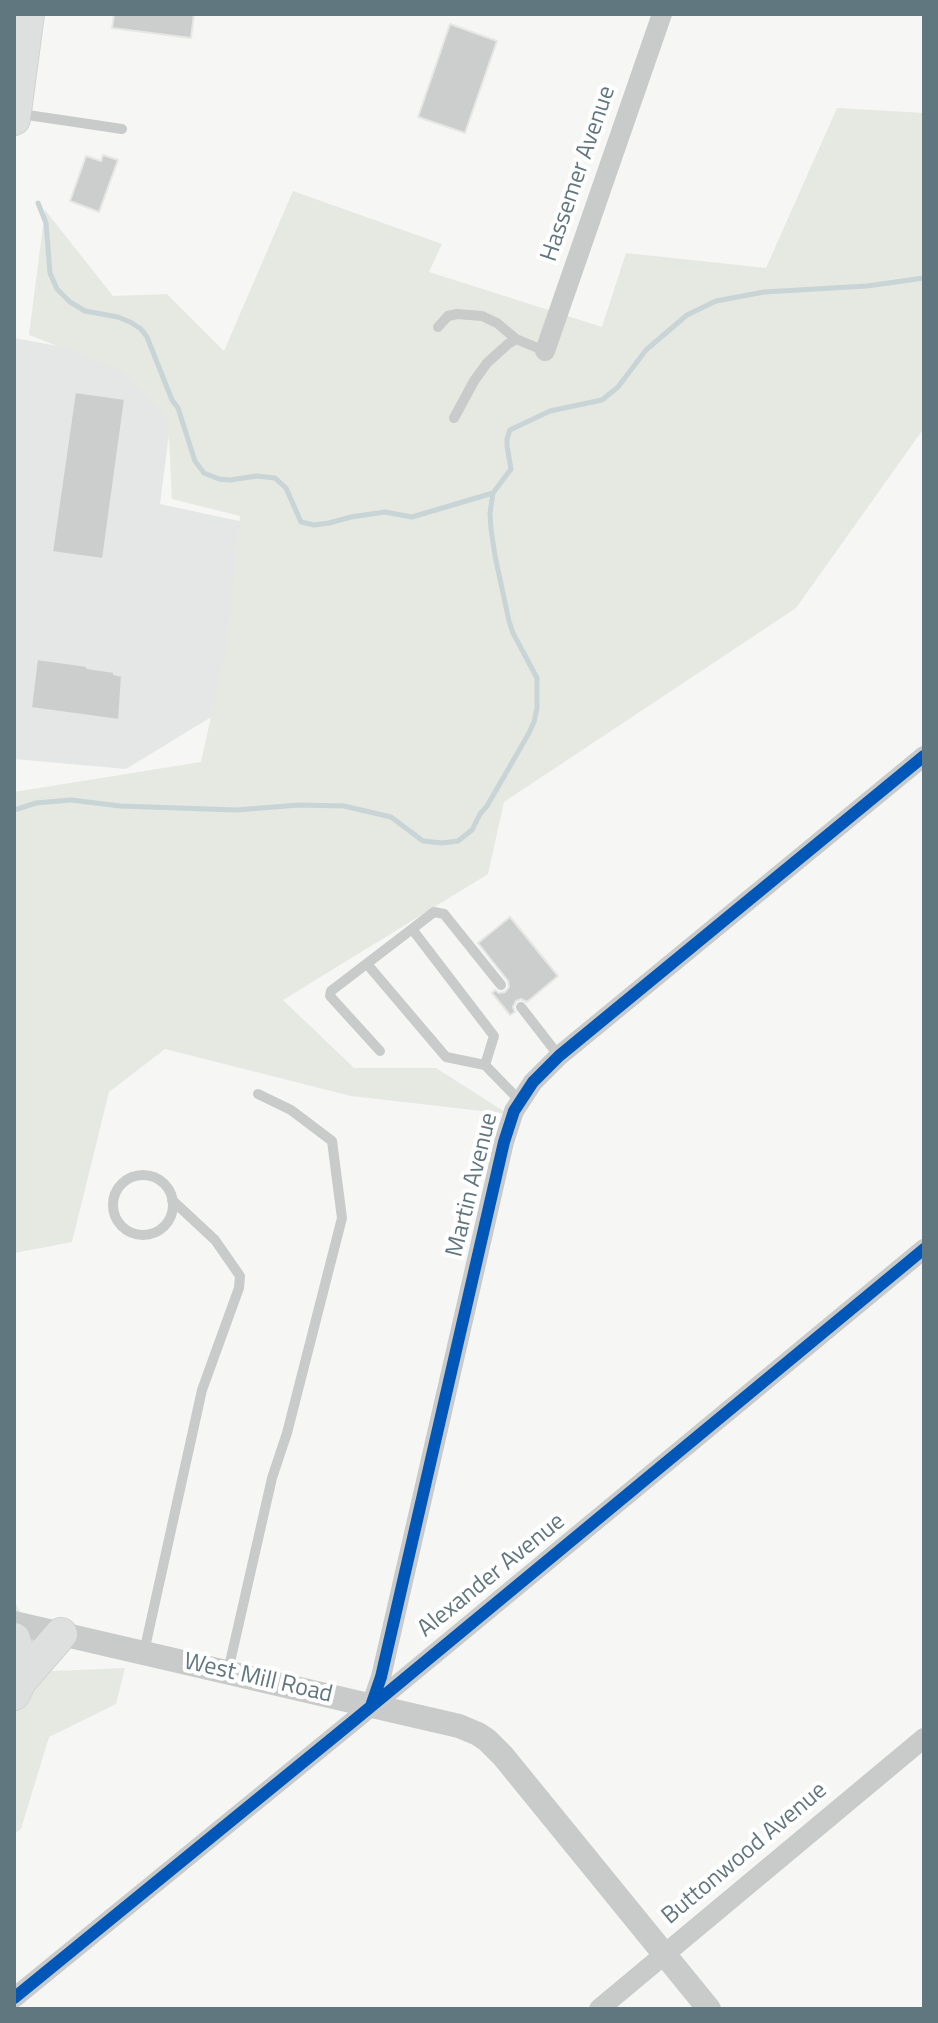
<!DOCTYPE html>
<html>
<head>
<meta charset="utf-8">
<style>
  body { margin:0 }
  #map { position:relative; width:938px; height:2023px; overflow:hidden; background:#f6f6f5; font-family:"Titillium Web",sans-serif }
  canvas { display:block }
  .frame { position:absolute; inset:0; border:16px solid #617780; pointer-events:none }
</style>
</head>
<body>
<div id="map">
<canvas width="938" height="2023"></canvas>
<div class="frame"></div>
</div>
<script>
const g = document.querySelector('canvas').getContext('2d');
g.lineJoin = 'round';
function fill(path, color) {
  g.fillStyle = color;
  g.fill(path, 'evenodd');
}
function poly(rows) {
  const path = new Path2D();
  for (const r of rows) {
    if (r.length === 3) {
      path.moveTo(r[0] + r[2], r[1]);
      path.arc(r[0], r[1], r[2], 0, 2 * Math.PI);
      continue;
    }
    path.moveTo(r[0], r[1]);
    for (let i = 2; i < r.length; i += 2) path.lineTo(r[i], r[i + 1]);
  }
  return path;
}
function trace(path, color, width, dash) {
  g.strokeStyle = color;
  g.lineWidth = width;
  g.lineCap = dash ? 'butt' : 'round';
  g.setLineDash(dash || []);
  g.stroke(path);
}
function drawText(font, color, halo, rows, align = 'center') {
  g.font = font + ' "Titillium Web",sans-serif';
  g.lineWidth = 8;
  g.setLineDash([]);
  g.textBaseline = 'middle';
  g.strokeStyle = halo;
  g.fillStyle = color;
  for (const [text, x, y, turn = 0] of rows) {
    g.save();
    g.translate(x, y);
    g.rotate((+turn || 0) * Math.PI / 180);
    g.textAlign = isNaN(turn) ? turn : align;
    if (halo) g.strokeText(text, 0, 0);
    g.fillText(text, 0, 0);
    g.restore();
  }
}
const built = poly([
  [14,338,123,358,172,411,160,504,253,524,226,708,126,769,14,759]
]);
const green = poly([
  [837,108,924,113,924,428,796,608,504,802,488,874,283,1000,354,1068,436,1068,508,1114,351,1096,165,1049,109,1092,72,1242,14,1253,14,792,201,762,228,640,240,516,172,499,168,418,122,371,29,335,45,210,113,296,167,294,224,351,293,191,442,244,429,272,602,327,626,253,766,268],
  [14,1601,53,1671,125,1668,116,1704,49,1737,21,1829,14,1834]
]);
const stream = poly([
  [38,203,46,223,50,273,57,289,70,302,85,311,118,317,130,322,141,329,147,337,172,400,178,408,195,461,204,473,219,479,230,480,257,476,275,478,286,488,301,522,314,525,329,523,351,517,385,512,412,517,493,493],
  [14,810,36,803,71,800,120,806,237,810,298,805,344,806,391,817,423,841,442,843,458,841,472,830,480,814,487,806,529,733,534,722,537,708,537,678,513,633,509,621,495,556,491,529,490,513,493,493,511,469,507,446,507,439,510,430,550,411,602,400,618,387,646,350,687,315,716,301,764,292,867,286,924,278]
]);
const building = poly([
  [114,14,194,14,191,38,112,28,114,14],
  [450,24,497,41,465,133,418,117,450,24],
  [103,155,118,160,99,212,70,201,86,156,101,161,103,155],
  [75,392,125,399,103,559,52,552,75,392],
  [37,659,87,666,87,668,114,672,114,674,122,676,119,720,31,708,37,659],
  [510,917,558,976,527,1002,521,999,516,1001,513,1007,515,1012,510,1015,492,993,495,990,499,993,505,992,509,987,508,981,478,943,510,917]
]);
const service = poly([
  [21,114,122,129],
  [438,327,448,316,457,314,482,316,497,323,516,339],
  [454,418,474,381,487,363,508,344,516,339,545,351],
  [412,929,434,912,444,914,501,985],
  [367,964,446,1057,485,1065,520,1101],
  [521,1007,559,1056],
  [380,1051,330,996,331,991,412,929,494,1036,485,1065],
  [143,1205,30],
  [144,1652,202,1390,239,1288,240,1276,215,1240,172,1200],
  [228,1671,272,1478,287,1433,342,1218,332,1141,291,1110,258,1094]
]);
const minor = poly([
  [545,351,662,14],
  [371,1706,381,1677,504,1142,514,1111,533,1082,559,1056,924,756],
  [14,1998,351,1723,924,1249],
  [599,2009,924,1738]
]);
const tertiary = poly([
  [14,1623,459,1726,478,1734,487,1740,503,1756,709,2009]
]);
const trunk = poly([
  [14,119,28,14],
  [14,1639,19,1657,21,1680],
  [14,1694,21,1680,61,1634]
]);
const cycleway = poly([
  [371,1706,381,1677,504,1142,514,1111,533,1082,559,1056,924,756],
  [14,1998,351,1723,924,1249]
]);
const streetNames = [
  ["Hassemer Avenue",579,174,-71],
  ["Martin Avenue",473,1185,-76],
  ["Alexander Avenue",492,1576,-39],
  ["West Mill Road",258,1679,13],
  ["Buttonwood Avenue",745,1854,-40]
];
fill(built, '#e5e7e6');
fill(green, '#e6e8e2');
trace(stream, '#c8d4d5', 5);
fill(building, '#cccece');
trace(building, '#e6e6e5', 2);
trace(trunk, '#d2d3d3', 34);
trace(service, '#c9cbcb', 10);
trace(minor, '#c9cbcb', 20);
trace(tertiary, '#c9cbcb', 24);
trace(trunk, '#dedfdf', 32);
trace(cycleway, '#0057b8', 12);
drawText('24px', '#617780', '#fff', streetNames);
</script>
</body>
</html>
